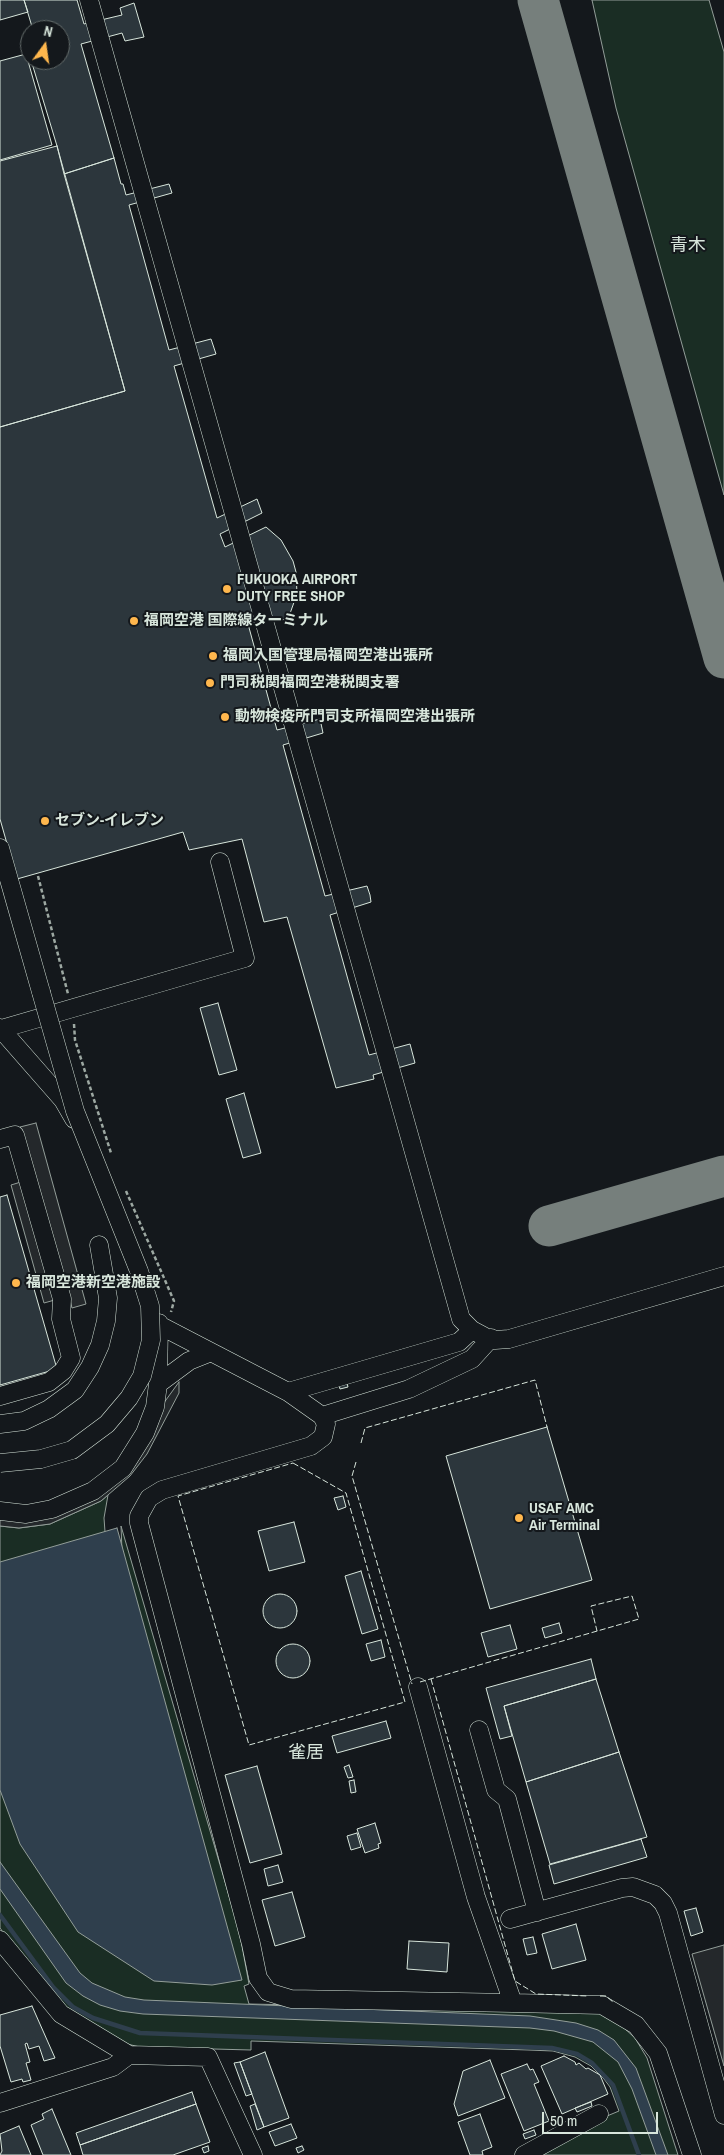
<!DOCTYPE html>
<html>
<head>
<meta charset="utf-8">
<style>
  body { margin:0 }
  #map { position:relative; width:724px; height:2155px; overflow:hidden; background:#14181c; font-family:"Archivo Narrow",sans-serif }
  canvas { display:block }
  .north { position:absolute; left:20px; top:20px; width:50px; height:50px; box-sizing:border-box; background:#14181c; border:1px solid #626a69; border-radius:50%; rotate:14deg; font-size:14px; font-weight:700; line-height:20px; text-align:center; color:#d8e6dc }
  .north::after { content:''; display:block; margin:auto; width:18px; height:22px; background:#ffb74d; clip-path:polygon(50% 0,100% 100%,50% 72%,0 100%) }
  .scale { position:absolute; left:542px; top:2112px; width:116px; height:22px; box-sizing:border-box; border:2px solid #d8e6dc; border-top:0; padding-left:6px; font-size:15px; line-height:18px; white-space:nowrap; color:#d8e6dc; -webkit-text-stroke:4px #14181c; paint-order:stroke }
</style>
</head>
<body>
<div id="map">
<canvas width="724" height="2155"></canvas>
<div class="north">N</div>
<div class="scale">50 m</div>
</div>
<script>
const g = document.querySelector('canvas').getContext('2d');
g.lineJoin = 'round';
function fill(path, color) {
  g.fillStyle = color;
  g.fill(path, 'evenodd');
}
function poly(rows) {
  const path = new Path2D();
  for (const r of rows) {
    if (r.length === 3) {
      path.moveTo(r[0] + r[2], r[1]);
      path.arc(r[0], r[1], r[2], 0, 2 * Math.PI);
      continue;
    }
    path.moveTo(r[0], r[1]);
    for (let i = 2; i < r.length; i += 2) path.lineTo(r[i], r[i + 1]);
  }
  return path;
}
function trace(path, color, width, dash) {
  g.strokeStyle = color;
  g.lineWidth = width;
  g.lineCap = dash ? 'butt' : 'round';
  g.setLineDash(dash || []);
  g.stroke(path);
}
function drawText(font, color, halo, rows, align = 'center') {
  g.font = font + ' "Archivo Narrow","Noto Sans JP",sans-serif';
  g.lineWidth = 4;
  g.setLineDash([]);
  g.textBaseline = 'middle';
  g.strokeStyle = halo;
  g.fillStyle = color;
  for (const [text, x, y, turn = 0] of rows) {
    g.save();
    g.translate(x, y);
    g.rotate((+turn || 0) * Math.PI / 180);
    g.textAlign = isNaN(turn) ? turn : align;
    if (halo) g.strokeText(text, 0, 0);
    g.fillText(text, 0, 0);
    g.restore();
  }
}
const green = poly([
  [592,0,709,0,724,52,724,495,616,108,592,0],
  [108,1495,104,1518,111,1614,125,1628,121,1526,239,1930,249,1984,244,1986,249,2004,590,2011,611,2016,635,2038,647,2058,678,2155,542,2155,595,2121,619,2111,610,2087,604,2079,591,2066,575,2057,553,2051,528,2050,251,2041,251,2050,140,2047,114,2041,69,2014,48,1993,0,1928,0,1526,19,1528,50,1524,101,1501,108,1495]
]);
const parking = poly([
  [36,1123,86,1304,72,1308,69,1296,44,1303,11,1185,34,1178,20,1127,36,1123],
  [179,1382,179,1393,147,1454,130,1476,101,1501,50,1524,19,1528,0,1526,0,1517,97,1495,179,1382],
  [724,1945,724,2066,692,1954,724,1945]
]);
const water = poly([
  [117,1528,242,1980,212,1985,154,1981,78,1932,20,1844,0,1790,0,1562,117,1528],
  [0,1862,80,1973,92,1983,125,1997,144,2000,530,2016,576,2023,598,2030,614,2040,636,2068,668,2155,656,2155,632,2089,618,2062,593,2042,554,2031,530,2028,143,2014,120,2011,100,2005,83,1996,66,1983,0,1889,0,1862]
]);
const stream = poly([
  [0,1915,53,1987,73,2007,93,2018,140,2033,552,2048,577,2054,592,2063,613,2085,639,2155]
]);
const taxiway = poly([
  [538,0,724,658],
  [549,1226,724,1176]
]);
const building = poly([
  [0,0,24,0,28,12,0,20,0,0],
  [24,0,77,0,84,24,122,15,120,8,134,3,144,37,125,41,122,33,81,44,114,158,64,174,57,146,31,60,60,60,60,30,33,30,24,0],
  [26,54,52,145,0,160,0,61,26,54],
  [57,146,125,391,0,427,0,161,57,146],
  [114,158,121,184,123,184,126,195,169,184,172,193,129,205,169,350,211,339,216,354,174,366,217,518,257,499,262,513,220,534,225,547,266,527,281,540,293,561,296,572,297,594,288,619,248,624,277,730,320,719,323,733,283,745,325,896,367,886,370,895,371,902,330,915,369,1055,410,1044,415,1063,373,1075,374,1079,336,1088,287,917,264,922,242,839,189,850,183,832,17,879,0,819,0,427,125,391,64,174,114,158],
  [218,1003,237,1070,219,1075,200,1008,218,1003],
  [244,1093,261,1153,243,1158,226,1099,244,1093],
  [7,1195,57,1369,0,1385,0,1197,7,1195],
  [347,1383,348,1387,340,1389,339,1385,347,1383],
  [547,1427,592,1580,490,1609,446,1456,547,1427],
  [343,1496,346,1507,338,1510,334,1498,343,1496],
  [294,1522,305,1562,269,1571,258,1531,294,1522],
  [361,1571,378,1629,362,1634,345,1576,361,1571],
  [280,1611,17],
  [559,1623,562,1633,545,1638,542,1628,559,1623],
  [510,1625,517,1649,488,1657,481,1633,510,1625],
  [381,1640,385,1657,371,1661,366,1644,381,1640],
  [293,1661,17],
  [591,1659,596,1679,504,1706,512,1736,500,1739,486,1688,591,1659],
  [596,1679,619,1752,526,1782,504,1706,596,1679],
  [386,1721,391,1738,337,1753,332,1736,386,1721],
  [619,1752,647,1837,550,1864,526,1782,619,1752],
  [349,1765,353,1777,348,1778,344,1767,349,1765],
  [257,1766,282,1854,250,1863,225,1775,257,1766],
  [354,1780,356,1792,351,1793,349,1781,354,1780],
  [375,1823,381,1843,378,1844,379,1848,365,1853,357,1829,375,1823],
  [357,1833,361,1847,351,1850,347,1836,357,1833],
  [641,1839,647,1857,554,1884,549,1865,641,1839],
  [278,1865,283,1882,268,1886,264,1869,278,1865],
  [292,1892,305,1937,275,1946,262,1900,292,1892],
  [696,1908,703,1932,691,1936,684,1911,696,1908],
  [576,1924,586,1960,552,1969,542,1934,576,1924],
  [533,1937,537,1953,527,1955,523,1939,533,1937],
  [409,1941,449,1943,447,1972,407,1969,409,1941],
  [32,2006,55,2058,44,2061,39,2046,29,2049,27,2043,25,2044,30,2062,26,2063,31,2080,23,2082,22,2079,11,2082,0,2046,0,2015,32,2006],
  [265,2052,289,2118,264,2127,240,2062,265,2052],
  [564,2056,575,2062,576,2065,579,2063,586,2069,588,2068,600,2075,608,2094,562,2114,541,2066,564,2056],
  [490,2060,505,2098,458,2116,454,2104,463,2071,490,2060],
  [240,2062,252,2094,246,2096,234,2063,240,2062],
  [527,2064,530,2070,533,2069,539,2082,534,2084,549,2121,524,2131,501,2074,527,2064],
  [192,2092,196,2104,80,2145,76,2133,192,2092],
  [591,2102,592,2106,577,2112,575,2108,591,2102],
  [196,2104,210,2142,173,2155,83,2155,80,2145,196,2104],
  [255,2104,264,2127,257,2130,250,2106,255,2104],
  [52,2109,71,2155,43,2155,31,2125,44,2119,42,2114,52,2109],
  [480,2114,492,2147,482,2151,483,2155,470,2155,458,2122,480,2114],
  [291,2124,297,2138,275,2146,269,2132,291,2124],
  [19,2126,31,2155,0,2155,2,2151,0,2134,19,2126],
  [534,2130,536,2135,525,2139,523,2134,534,2130],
  [208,2146,209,2151,204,2153,202,2148,208,2146],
  [302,2146,304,2150,298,2153,296,2148,302,2146]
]);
const path = poly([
  [38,876,68,994],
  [74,1024,75,1040,111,1153],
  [126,1191,174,1301,171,1312]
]);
const minor = poly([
  [89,0,461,1319,472,1330,487,1338,495,1340,509,1339,724,1276],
  [0,848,41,992],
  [0,1028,63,1100,74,1119],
  [1,1029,245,958,220,862],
  [0,1139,15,1135,62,1299,61,1319,71,1358,63,1371,49,1382,0,1396],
  [159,1325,288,1392,322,1416,326,1424,323,1437,311,1446,162,1490,149,1498,139,1516,139,1523,251,1944,258,1978,268,1992,291,1999,513,2003],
  [158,1384,189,1361,209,1353],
  [288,1392,459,1342,472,1330],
  [322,1416,409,1389,472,1359,491,1338],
  [0,1424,24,1421,49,1409,75,1390,90,1367,100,1345,106,1321,108,1298,99,1245],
  [0,1511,26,1514,52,1509,93,1491,123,1468,145,1433,155,1407,158,1384,159,1323],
  [418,1687,476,1897,513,2003,602,2005,636,2025,658,2053,692,2155],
  [479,1730,496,1790,507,1799,537,1912],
  [510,1919,622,1888,633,1887,655,1895,663,1903,668,1913,724,2115],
  [0,1940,61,2014,129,2055,208,2057,253,2155],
  [0,2103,113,2067,129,2055],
  [524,2155,599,2114]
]);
const minorBridge = poly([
  [0,1463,41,1459,72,1450,107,1424,129,1398,142,1376,151,1340,150,1306,139,1271,75,1111,41,992]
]);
const fence = poly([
  [361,1443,365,1428,535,1380,547,1427],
  [356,1462,352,1476,412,1684],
  [293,1463,346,1493,405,1702,249,1745,178,1496,293,1463],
  [431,1679,515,1981,536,1994,588,1996],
  [420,1682,639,1619,632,1596,591,1606,597,1631],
  [600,1996,606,1996,613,2002]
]);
const markers = [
  [227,589,5,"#ffb74d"],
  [134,621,5,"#ffb74d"],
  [213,656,5,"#ffb74d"],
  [210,683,5,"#ffb74d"],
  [225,717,5,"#ffb74d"],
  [45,821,5,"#ffb74d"],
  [16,1283,5,"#ffb74d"],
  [519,1518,5,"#ffb74d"]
];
const poiNames = [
  ["FUKUOKA AIRPORT",237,580],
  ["DUTY FREE SHOP",237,597],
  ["福岡空港 国際線ターミナル",144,621],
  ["福岡入国管理局福岡空港出張所",223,656],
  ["門司税関福岡空港税関支署",220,683],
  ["動物検疫所門司支所福岡空港出張所",235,717],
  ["セブン-イレブン",55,821],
  ["福岡空港新空港施設",26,1283],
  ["USAF AMC",529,1509],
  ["Air Terminal",529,1526]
];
const quarterNames = [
  ["青木",688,246],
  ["雀居",306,1753]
];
fill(green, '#1a2d24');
trace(green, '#939e99', 1);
fill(parking, '#24282b');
trace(parking, '#939e99', 1);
fill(water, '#2f3f4d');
trace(water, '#939e99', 1);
trace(stream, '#2f3f4d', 4.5);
trace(taxiway, '#767f7c', 41);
fill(building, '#2c363c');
trace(building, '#d8e6dc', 1);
trace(minor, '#d8e6dc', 19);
trace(path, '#9da8a2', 2.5, [4, 2.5]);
trace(minor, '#14181c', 18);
trace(minorBridge, '#d8e6dc', 19, []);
trace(minorBridge, '#14181c', 18);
trace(fence, '#d8e6dc', 1, [6, 2.5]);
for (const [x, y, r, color] of markers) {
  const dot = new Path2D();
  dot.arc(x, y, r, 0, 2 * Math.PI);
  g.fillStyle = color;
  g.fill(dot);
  trace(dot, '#14181c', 2);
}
drawText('bold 15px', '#d8e6dc', '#14181c', poiNames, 'left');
drawText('18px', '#d8e6dc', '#14181c', quarterNames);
</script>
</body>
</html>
